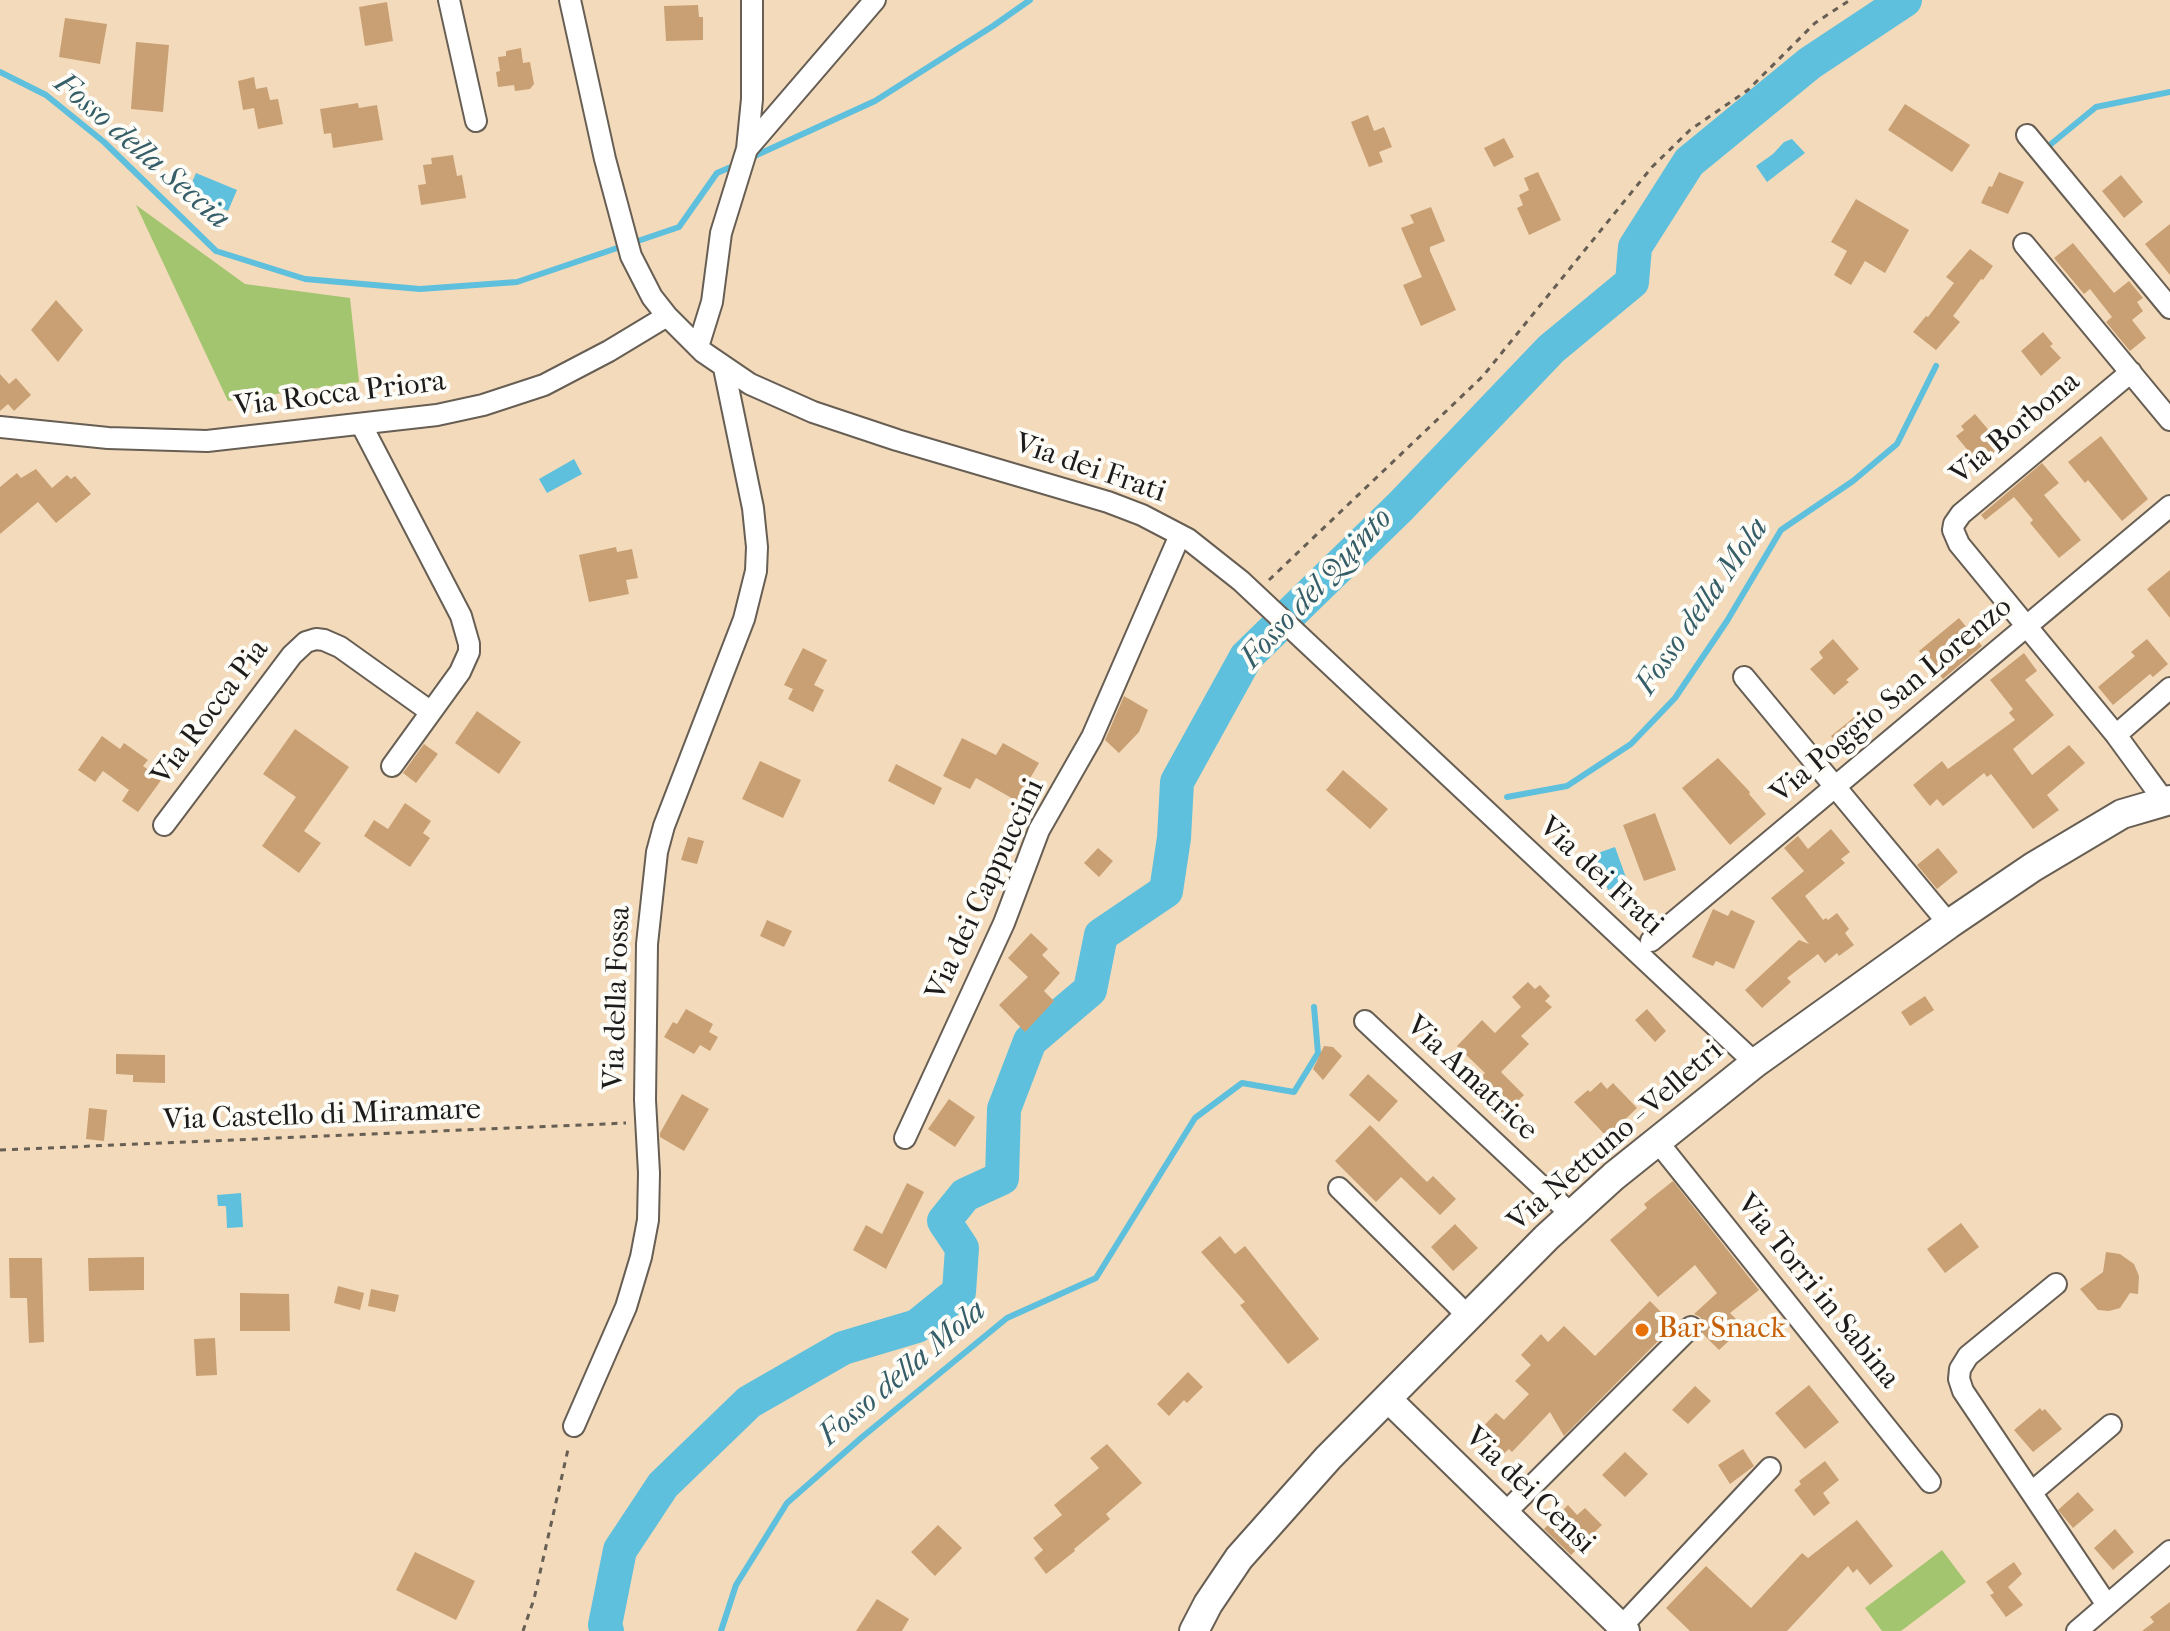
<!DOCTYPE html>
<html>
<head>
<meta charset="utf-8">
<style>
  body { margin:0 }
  canvas { display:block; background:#f3dabb }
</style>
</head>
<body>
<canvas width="2170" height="1631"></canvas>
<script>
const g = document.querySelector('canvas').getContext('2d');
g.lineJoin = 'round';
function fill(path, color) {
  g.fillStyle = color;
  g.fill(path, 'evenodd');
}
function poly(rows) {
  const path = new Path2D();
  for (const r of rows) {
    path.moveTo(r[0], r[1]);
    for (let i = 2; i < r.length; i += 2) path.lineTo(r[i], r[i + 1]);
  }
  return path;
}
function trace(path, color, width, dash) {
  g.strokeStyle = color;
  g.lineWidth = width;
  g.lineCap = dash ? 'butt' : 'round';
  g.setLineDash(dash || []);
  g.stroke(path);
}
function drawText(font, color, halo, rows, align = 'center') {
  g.font = font + ' "IM FELL French Canon",serif';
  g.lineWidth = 8;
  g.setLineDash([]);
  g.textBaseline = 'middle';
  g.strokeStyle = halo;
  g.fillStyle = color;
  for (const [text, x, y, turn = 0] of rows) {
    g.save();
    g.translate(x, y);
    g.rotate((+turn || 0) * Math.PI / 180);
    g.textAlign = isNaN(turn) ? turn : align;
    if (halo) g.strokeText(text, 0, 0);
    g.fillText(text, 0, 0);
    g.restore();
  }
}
const green = poly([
  [136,205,245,284,350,298,359,382,228,401],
  [1942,1550,1966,1582,1901,1631,1882,1631,1865,1608]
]);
const water = poly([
  [1792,139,1805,153,1767,182,1756,166,1773,154,1784,142],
  [196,173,237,190,228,211,187,194],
  [574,459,582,474,547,493,539,479],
  [1615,847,1628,883,1608,890,1595,854],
  [241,1193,243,1227,227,1228,226,1206,218,1206,217,1195]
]);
const stream = poly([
  [0,72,46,95,104,142,216,251,305,279,420,289,517,282,679,227,717,173,738,164],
  [2051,144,2096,107,2170,92],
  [748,159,875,101,993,26,1030,0],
  [1507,797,1567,786,1631,744,1675,698,1727,621,1781,530,1853,481,1897,444,1936,366],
  [721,1631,736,1585,787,1503,861,1438,1007,1318,1096,1278,1195,1118,1242,1083,1294,1092,1318,1053,1314,1007]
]);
const river = poly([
  [607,1631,605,1625,620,1550,663,1485,749,1402,843,1348,917,1326,959,1292,962,1248,944,1221,965,1195,1002,1178,1004,1109,1030,1041,1090,990,1101,935,1166,891,1174,838,1177,782,1246,657,1401,506,1551,349,1632,282,1635,247,1689,162,1810,63,1905,0]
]);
const building = poly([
  [387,2,393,41,365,46,359,7],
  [698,5,699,17,703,17,703,40,666,41,664,6],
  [65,18,107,24,100,64,59,57],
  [136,42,169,45,163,112,131,109],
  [521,48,523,63,530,62,534,84,530,89,515,91,514,85,498,87,496,72,500,71,498,57,506,56,506,51],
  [254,77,256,89,267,87,270,100,278,99,283,124,258,129,254,108,243,110,238,81],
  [358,103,359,108,377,105,383,140,333,148,331,133,324,134,320,109],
  [1905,104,1970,145,1952,172,1888,130],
  [1368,115,1374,131,1384,127,1392,147,1379,152,1383,162,1369,167,1351,122],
  [1504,138,1514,157,1494,167,1484,148],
  [453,155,457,176,462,175,466,198,421,205,418,185,426,184,423,165,432,164,431,158],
  [1538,172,1561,220,1529,235,1517,208,1523,205,1519,195,1529,190,1524,178],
  [1999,172,2024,182,2008,214,1981,203,1989,186,1992,187],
  [2121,175,2143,202,2124,218,2102,191],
  [1856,199,1909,230,1885,273,1865,261,1851,285,1834,275,1847,251,1831,242],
  [1431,207,1445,241,1430,247,1430,251,1456,310,1421,326,1403,285,1422,277,1401,228,1414,223,1410,215],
  [2170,224,2170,275,2145,244],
  [2073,243,2114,293,2129,281,2143,298,2137,302,2143,311,2132,320,2146,338,2130,351,2106,322,2112,317,2090,289,2084,294,2054,258],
  [1970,249,1993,266,1983,280,1981,279,1953,316,1960,322,1936,350,1913,332,1926,316,1928,317,1954,283,1946,277],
  [56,300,83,330,58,362,31,330],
  [2043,332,2053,344,2050,346,2061,358,2041,376,2021,351],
  [0,374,9,384,16,378,31,395,14,411,8,404,0,411],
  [1975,414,2003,447,1981,466,1956,436,1964,430,1961,426],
  [2101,436,2148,499,2122,521,2088,480,2085,483,2068,462],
  [2042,463,2059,483,2044,495,2081,540,2059,558,2030,523,2033,520,2014,497,1985,520,1981,515],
  [36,469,52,488,67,475,71,479,75,476,91,494,56,523,38,502,0,534,0,487,17,473,21,478],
  [616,547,617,552,632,549,638,578,626,580,629,594,589,602,579,555],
  [2170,570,2170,618,2147,589],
  [1959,618,1982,646,1943,679,1919,651],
  [1833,639,1859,669,1846,680,1849,682,1834,695,1810,669,1823,658,1819,652],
  [2147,639,2168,664,2153,677,2150,674,2113,705,2098,687,2135,656,2131,652],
  [803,648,827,660,814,685,824,690,813,712,788,699,793,689,784,685],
  [2024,653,2037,671,2025,680,2054,715,2013,749,2032,775,2069,745,2085,763,2047,795,2059,810,2033,829,1991,774,1987,777,1984,773,1943,806,1937,799,1930,806,1913,785,1942,761,1948,769,2015,720,2009,713,2013,709,1990,680],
  [1124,696,1148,710,1139,732,1119,753,1105,740],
  [1863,710,1875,725,1843,752,1831,736],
  [477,711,521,742,499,774,455,743],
  [295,729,349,767,304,831,321,843,299,873,262,846,296,797,263,774],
  [102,736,120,749,124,743,148,760,143,766,162,779,138,812,122,801,129,790,103,771,95,782,78,770],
  [962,738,996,755,1003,743,1039,763,1017,801,976,778,970,789,943,776],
  [424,744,438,754,416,783,403,773],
  [1718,758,1750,792,1749,794,1766,814,1730,845,1682,788],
  [760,761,801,780,783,818,742,799],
  [896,764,942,788,934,805,888,781],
  [1343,770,1388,809,1370,829,1326,790],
  [405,803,431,821,423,833,430,838,410,867,364,836,374,820,388,829],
  [1655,813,1676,870,1644,881,1623,825],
  [1831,829,1850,852,1841,859,1845,863,1805,896,1823,920,1826,918,1828,920,1837,913,1849,929,1845,933,1854,945,1839,956,1837,953,1825,963,1818,954,1787,978,1791,982,1762,1008,1745,990,1799,940,1809,944,1771,898,1804,871,1784,848,1798,836,1808,849],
  [688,837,704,841,697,864,681,860],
  [1098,848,1113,861,1099,877,1084,863],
  [1938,848,1958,872,1937,889,1917,865],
  [1713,909,1728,916,1731,910,1755,921,1734,969,1716,961,1713,966,1692,957],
  [767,920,792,931,784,947,760,936],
  [1031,933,1048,949,1042,955,1060,973,1044,991,1054,1001,1025,1032,999,1005,1028,977,1008,958],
  [1528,982,1535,989,1540,985,1550,996,1545,1001,1552,1007,1521,1036,1529,1044,1501,1072,1524,1095,1503,1116,1472,1086,1485,1073,1457,1046,1482,1020,1495,1033,1521,1007,1512,997],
  [1925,996,1934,1010,1910,1026,1901,1012],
  [686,1009,713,1024,709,1032,718,1037,710,1051,700,1045,694,1054,664,1037,673,1022,677,1024],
  [1647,1009,1666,1031,1655,1042,1635,1020],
  [1324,1046,1333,1047,1342,1056,1323,1080,1313,1069],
  [116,1054,165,1055,165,1083,133,1082,133,1075,116,1074],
  [1368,1074,1398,1101,1379,1122,1349,1095],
  [1601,1082,1607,1089,1613,1083,1637,1108,1607,1137,1574,1102,1588,1090,1590,1092],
  [682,1094,709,1109,684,1151,660,1137,660,1133],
  [949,1099,975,1117,955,1147,928,1129],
  [89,1108,107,1110,104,1141,86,1139],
  [1370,1125,1427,1182,1433,1176,1456,1199,1440,1215,1401,1177,1376,1202,1335,1161],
  [1673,1181,1759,1290,1730,1313,1738,1321,1725,1333,1731,1339,1719,1350,1702,1333,1703,1323,1700,1317,1694,1314,1717,1293,1695,1265,1658,1297,1610,1240,1647,1208,1644,1204],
  [907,1183,924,1192,886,1269,853,1250,866,1225,882,1234],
  [1961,1223,1979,1247,1945,1273,1927,1249],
  [1455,1224,1478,1248,1453,1271,1431,1247],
  [1220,1236,1235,1254,1245,1246,1319,1339,1288,1364,1240,1305,1245,1302,1201,1252],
  [2106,1252,2120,1254,2134,1264,2139,1276,2138,1294,2130,1293,2120,1308,2109,1311,2098,1310,2080,1289,2103,1272],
  [144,1257,144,1290,89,1291,88,1258],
  [9,1258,42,1258,44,1342,29,1343,27,1298,10,1298],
  [338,1286,364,1293,360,1310,334,1303],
  [371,1289,399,1295,395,1312,368,1306],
  [240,1293,289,1294,290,1331,240,1331],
  [1650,1301,1674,1325,1564,1436,1550,1412,1512,1452,1509,1449,1501,1456,1477,1433,1496,1413,1504,1420,1529,1394,1515,1381,1531,1365,1521,1355,1541,1334,1548,1342,1564,1326,1595,1356],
  [215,1338,217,1375,196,1376,194,1339],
  [1188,1372,1203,1387,1187,1403,1184,1400,1169,1416,1157,1404],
  [1809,1385,1839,1422,1805,1449,1775,1413],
  [1695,1386,1711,1401,1688,1424,1672,1410],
  [2040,1408,2042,1411,2045,1409,2062,1429,2033,1452,2014,1430],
  [1107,1444,1142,1483,1106,1514,1110,1519,1074,1549,1075,1551,1046,1574,1034,1558,1043,1550,1033,1538,1062,1515,1054,1505,1099,1468,1090,1458],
  [1743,1449,1754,1466,1730,1484,1718,1465],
  [1625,1452,1648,1474,1625,1497,1602,1475],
  [1825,1461,1839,1480,1823,1493,1830,1503,1814,1516,1794,1490,1801,1484,1799,1481],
  [2078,1492,2094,1510,2073,1528,2058,1510],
  [1568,1505,1577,1515,1585,1508,1602,1525,1571,1555,1544,1529],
  [1857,1520,1893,1566,1870,1585,1857,1569,1853,1573,1848,1566,1787,1631,1690,1631,1666,1608,1706,1566,1751,1608,1802,1553,1808,1558],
  [938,1525,962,1548,935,1576,911,1552],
  [2115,1529,2134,1552,2113,1570,2094,1548],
  [415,1552,475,1581,456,1620,396,1590],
  [2014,1562,2022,1574,2008,1587,2023,1605,2006,1617,1990,1595,1994,1593,1986,1582],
  [877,1599,909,1619,902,1631,856,1631],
  [2170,1602,2170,1631,2142,1631,2154,1622,2150,1617]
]);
const path = poly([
  [1269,580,1483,376,1652,167,1690,130,1748,90,1815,23,1850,0],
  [0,1150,626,1123],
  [523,1631,534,1599,569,1445]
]);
const minor = poly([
  [449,0,476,121],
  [570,0,605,159,631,256,652,297,667,316,703,352,750,384,813,412,897,440,1108,502,1142,515,1188,539,1241,581,1755,1063],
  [2027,135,2170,308],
  [747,149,752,99,752,0],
  [2024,244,2170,420],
  [698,347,712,302,721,233,747,149,875,0],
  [2131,372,1961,514,1954,524,1953,530,1959,544,2116,735,2165,802],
  [361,424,461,616,469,644,469,652,460,672,392,766],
  [0,427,108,438,207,441,437,415,483,405,544,385,609,351,667,316],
  [1744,677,1949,924],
  [2116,735,2170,688],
  [164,825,292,655,306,642,316,639,324,640,340,647,431,712],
  [1651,941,2170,506],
  [1365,1021,1571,1214],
  [905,1138,1004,923,1039,830,1092,737,1180,535],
  [1657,1141,1930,1482],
  [1339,1188,1468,1316],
  [2056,1284,1968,1356,1960,1369,1959,1379,1963,1391,2107,1605],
  [574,1426,626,1307,641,1257,648,1220,649,1173,645,1100,647,944,657,852,664,826,744,619,756,571,757,547,753,508,724,368],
  [2032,1492,2111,1425],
  [1506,1512,1691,1327],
  [1621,1627,1770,1468],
  [2077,1631,2170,1551]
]);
const tertiary = poly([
  [1387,1398,1626,1631]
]);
const secondary = poly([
  [1194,1631,1208,1604,1239,1558,1328,1458,1547,1237,1614,1176,1755,1063,1949,924,2033,867,2122,814,2170,800]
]);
const markers = [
  [1642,1330,8,"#e8710a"]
];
const streetNames = [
  ["Via Rocca Priora",340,395,-7],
  ["Via Borbona",2016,429,-40],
  ["Via dei Frati",1090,469,19],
  ["Via Poggio San Lorenzo",1892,701,-40],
  ["Via Rocca Pia",211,713,-53],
  ["Via dei Frati",1600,877,43],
  ["Via dei Cappuccini",986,890,-65],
  ["Via della Fossa",618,998,-88],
  ["Via Amatrice",1471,1079,43],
  ["Via Castello di Miramare",322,1116,-2],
  ["Via Nettuno - Velletri",1616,1137,-41],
  ["Via Torri in Sabina",1817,1292,51],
  ["Via dei Censi",1529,1491,44]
];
const foodNames = [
  ["Bar Snack",1658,1330]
];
const waterNames = [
  ["Fosso della Seccia",141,152,41],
  ["Fosso del Quinto",1317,589,-47],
  ["Fosso della Mola",1703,607,-55],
  ["Fosso della Mola",903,1374,-40]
];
fill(green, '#a3c56f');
fill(water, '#5ec0dc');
trace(stream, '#5ec0dc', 6);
trace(river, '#5ec0dc', 34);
fill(building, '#c9a073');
trace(minor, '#675e54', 24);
trace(tertiary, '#675e54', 30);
trace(secondary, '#675e54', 32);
trace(path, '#675e54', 3, [6, 6]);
trace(minor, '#fff', 20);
trace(tertiary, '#fff', 26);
trace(secondary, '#fff', 28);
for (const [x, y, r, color] of markers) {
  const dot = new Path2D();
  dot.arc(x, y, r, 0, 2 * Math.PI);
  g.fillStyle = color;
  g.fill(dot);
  trace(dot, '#fdfcf7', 3);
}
drawText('30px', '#1c1c1c', '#fdfcf7', streetNames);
drawText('30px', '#c56008', '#fdfcf7', foodNames, 'left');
drawText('italic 32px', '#365e69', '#fdfcf7', waterNames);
</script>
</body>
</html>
